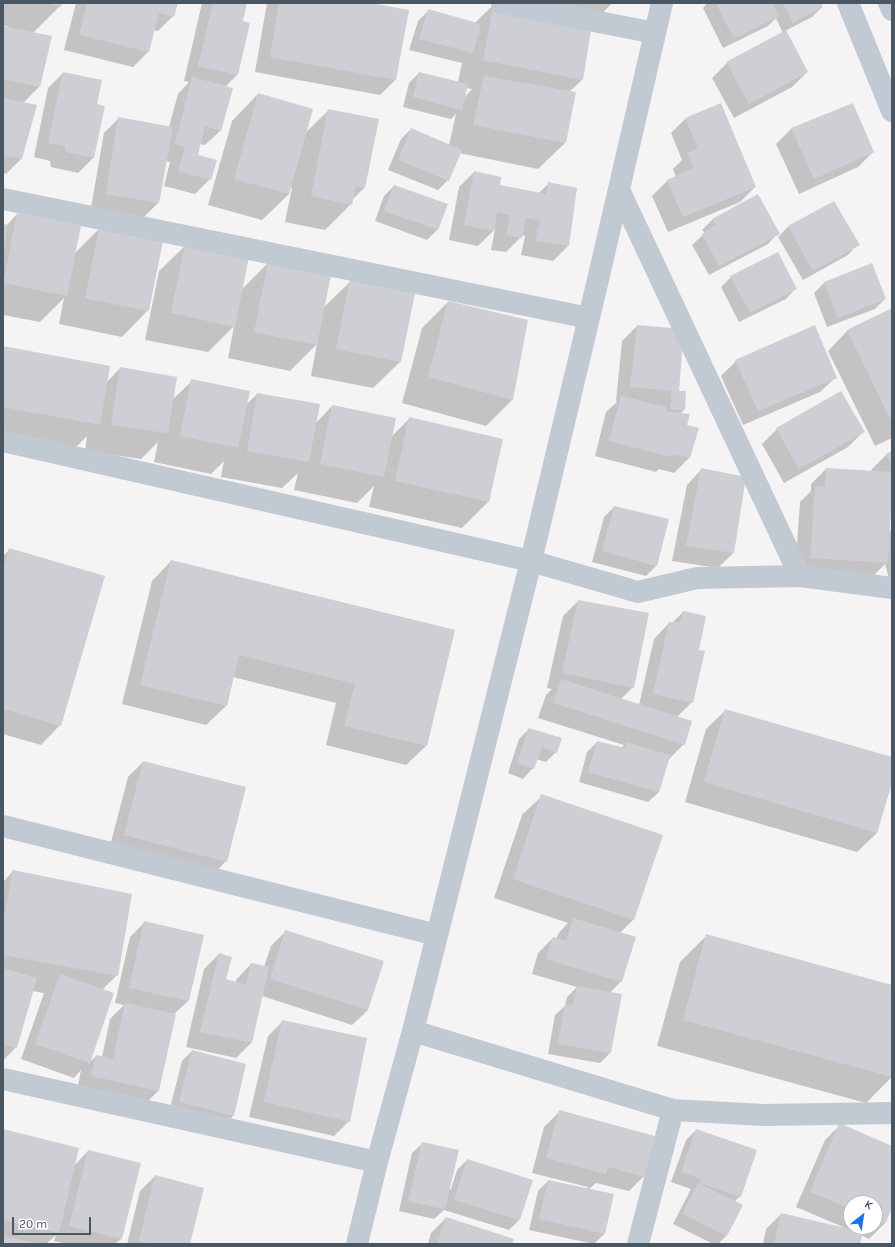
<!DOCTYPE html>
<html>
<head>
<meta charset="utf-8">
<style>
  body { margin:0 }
  #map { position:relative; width:895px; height:1247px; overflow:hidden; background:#f5f3f3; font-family:Karla,sans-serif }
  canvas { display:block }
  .frame { position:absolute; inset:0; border:4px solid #4a5661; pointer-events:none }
  .north { position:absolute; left:843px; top:1195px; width:40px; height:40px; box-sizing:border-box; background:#fff; border:1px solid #b7bbc0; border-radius:50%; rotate:30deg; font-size:11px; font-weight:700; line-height:16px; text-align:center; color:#4a5661 }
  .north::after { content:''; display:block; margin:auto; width:14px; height:18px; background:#1a73e8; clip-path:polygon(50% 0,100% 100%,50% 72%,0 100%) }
  .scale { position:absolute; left:12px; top:1217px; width:79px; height:18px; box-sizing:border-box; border:2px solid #4a5661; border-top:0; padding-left:5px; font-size:12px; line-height:14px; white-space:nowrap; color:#4a5661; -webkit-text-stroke:3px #fff; paint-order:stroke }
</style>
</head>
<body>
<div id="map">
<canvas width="895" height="1247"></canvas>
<div class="frame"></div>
<div class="north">K</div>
<div class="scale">20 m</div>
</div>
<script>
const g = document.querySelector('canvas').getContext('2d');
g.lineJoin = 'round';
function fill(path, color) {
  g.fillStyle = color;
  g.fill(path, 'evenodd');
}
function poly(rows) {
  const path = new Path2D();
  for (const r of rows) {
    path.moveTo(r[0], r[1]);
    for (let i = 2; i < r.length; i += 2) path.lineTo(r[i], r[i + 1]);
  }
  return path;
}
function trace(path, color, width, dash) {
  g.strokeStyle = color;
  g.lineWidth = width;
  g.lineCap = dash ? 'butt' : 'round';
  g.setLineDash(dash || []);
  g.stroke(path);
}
const shadow = poly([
  [3,3,61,3,60,6,33,33,39,87,23,103,21,159,6,174,3,173,3,27,9,29,9,27,3,25],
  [76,3,177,3,173,16,158,31,153,30,148,52,133,67,64,50],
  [202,3,246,3,242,22,249,24,237,75,225,87,221,130,205,145,200,144,196,155,210,179,195,194,164,186,170,162,166,161,158,203,143,218,91,208,104,133,119,118,169,127,178,94,189,82,184,81],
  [267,3,365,3,395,80,380,95,255,72],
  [495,3,582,80,569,92,565,143,538,169,459,153,448,180,438,190,388,170,401,139,411,129,449,145,456,114,451,119,403,107,409,83,419,73,458,82,462,63,409,50,418,21,428,11,475,23],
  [466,88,472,89,464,98],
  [548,3,612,3,599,17],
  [707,3,820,3,822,7,812,17,785,31,807,72,792,87,734,118,712,78,727,63,783,33,776,18,768,26,723,48,703,8],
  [63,73,96,105,104,106,93,158,78,173,51,167,50,161,34,157,48,88],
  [258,94,305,133,329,110,364,188,352,200,351,204,325,230,285,222,292,188,290,187,289,194,262,220,208,205,232,121],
  [852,105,873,152,858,167,799,194,776,144,791,129],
  [686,118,755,187,740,202,668,232,652,196,667,181,676,177,673,169,682,160,671,133],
  [474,172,498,186,538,194,549,183,576,188,568,246,553,261,521,255,525,236,522,235,521,237,506,252,491,250,495,229,478,246,449,240,459,187],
  [394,186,446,204,437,230,427,240,375,221,384,196],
  [758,195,778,233,768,244,709,275,692,245,705,233,702,230,712,220],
  [833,202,858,244,848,255,803,280,778,237,788,227],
  [17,214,75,253,99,229,148,310,122,337,59,324,64,298,40,322,3,315,3,225,6,226],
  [186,245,242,289,268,263,324,307,351,281,413,293,400,362,373,388,311,376,317,344,290,371,228,358,234,326,208,352,145,340,159,271],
  [872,264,885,299,875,309,827,327,814,293,824,283],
  [731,277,796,288,786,299,739,322,721,287],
  [448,302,527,321,512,400,486,426,402,403,422,328],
  [892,309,892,438,875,446,828,351,847,331],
  [637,326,684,410,680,414,686,425,698,429,689,458,674,473,659,469,656,472,595,456,606,412,617,402,616,401,622,341],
  [3,347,107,382,120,368,173,399,192,381,246,405,257,394,315,424,332,406,391,437,410,418,502,440,488,502,462,528,369,507,374,486,357,503,294,490,298,473,282,488,221,477,224,461,211,474,154,462,158,442,141,459,85,451,87,436,72,451,3,438],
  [736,361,836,377,820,392,743,425,721,376],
  [777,429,863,432,848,447,784,483,762,444],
  [892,452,892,515,890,510,888,533,892,530,892,577,889,578,885,564,871,578,795,573,800,502,811,491,811,484,826,469,872,472,871,470,886,455],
  [702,469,733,553,718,568,672,561,687,485],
  [614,507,656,566,646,576,592,562,604,517],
  [10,549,60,725,41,745,3,734,3,556],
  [171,561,454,630,426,746,406,765,326,745,336,703,233,677,226,706,206,725,122,704,152,581],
  [578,601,633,687,621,699,639,705,654,639,669,623,672,623,683,612,698,651,692,702,677,717,684,744,669,759,659,792,648,802,579,782,587,752,597,742,621,748,624,745,538,718,546,695,552,689,547,688,563,616],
  [726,710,892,758,892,779,877,833,857,852,685,802,706,729],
  [529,729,556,752,546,762,536,759,533,768,523,779,508,773,519,739],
  [143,762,226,861,211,877,109,850,128,777],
  [542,796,634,919,620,933,621,981,610,993,610,1053,600,1063,548,1054,555,1015,565,1006,567,997,577,987,532,974,538,953,553,938,556,939,558,934,568,923,494,898,522,815],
  [13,871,117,975,102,990,113,994,88,1064,96,1056,102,1057,110,1019,124,1005,115,1003,130,937,145,922,188,1001,175,1013,158,1091,143,1106,77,1091,81,1070,74,1078,21,1059,44,993,32,991,16,1047,3,1061,3,882],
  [286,931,368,1010,352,1025,262,996,251,1043,236,1058,186,1047,204,969,219,954,225,980,236,983,236,980,251,964,264,967,271,946],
  [707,935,892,986,892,1077,866,1103,657,1046,680,962],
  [283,1021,349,1121,334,1136,249,1117,268,1036],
  [192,1051,233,1116,223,1126,169,1112,182,1061],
  [559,1112,644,1176,629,1191,596,1183,589,1189,604,1234,594,1244,529,1230,538,1191,548,1181,587,1189,588,1187,532,1173,544,1127],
  [840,1125,892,1147,892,1206,884,1224,869,1239,861,1235,859,1244,763,1244,766,1229,781,1214,843,1228,843,1227,796,1207,825,1140],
  [851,1203,875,1203,875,1227,851,1227],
  [3,1130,74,1166,88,1151,140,1164,121,1239,115,1244,67,1244,54,1241,56,1235,46,1244,3,1244],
  [696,1130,740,1196,734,1202,726,1236,718,1244,713,1244,673,1224,691,1189,671,1182,686,1140],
  [423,1143,449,1189,451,1189,457,1170,467,1160,531,1181,519,1220,509,1230,444,1210,434,1219,399,1211,412,1153],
  [155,1176,189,1244,127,1244,140,1191],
  [446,1218,511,1244,428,1244,431,1233]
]);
const building = poly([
  [47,3,62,3,61,7],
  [87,3,178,3,174,17,159,13,149,52,79,35],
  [213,3,247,3,243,21,250,23,238,75,198,66],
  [279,3,371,3,409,10,396,80,270,57],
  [494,3,592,24,583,80,483,60],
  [716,3,772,3,779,16,734,39],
  [783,3,821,3,823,7,793,23],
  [428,9,481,24,473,53,419,39],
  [3,26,52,36,40,87,3,79],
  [786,30,808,72,749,104,726,62],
  [63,72,102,80,97,104,105,106,94,158,66,152,65,146,48,143],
  [419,72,468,84,462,110,413,97],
  [484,76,576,92,566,143,473,125],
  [192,77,233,88,221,131,205,126,198,155,217,160,211,180,178,171,185,147,175,144],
  [258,93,313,109,289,194,234,179],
  [3,98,37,105,22,159,3,155],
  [721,103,756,187,683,217,667,180,694,168,687,153,698,148,685,118],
  [853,103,874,152,814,179,791,128],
  [328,109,379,119,365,188,356,186,352,205,311,196],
  [118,117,173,127,159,203,106,194],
  [411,128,462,150,449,181,398,160],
  [474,171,501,177,500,185,546,194,548,182,577,188,569,246,535,241,540,221,526,218,522,238,506,235,510,215,497,212,494,231,464,225],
  [394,185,448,204,438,230,384,211],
  [758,194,780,234,719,266,702,234,716,225,712,219],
  [834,201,860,245,813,271,788,226],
  [17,213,81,226,67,296,3,283],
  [3,224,8,225,4,249,3,249],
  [99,228,163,241,149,311,85,298],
  [185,244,249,257,235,327,171,313],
  [778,252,797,289,750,313,730,276],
  [268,262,331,275,317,345,254,332],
  [872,263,886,299,838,318,824,282],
  [350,279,415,293,401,362,336,349],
  [448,301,528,320,513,400,428,377],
  [892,308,892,423,847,330],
  [637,325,684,329,679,391,686,391,685,410,670,409,672,391,630,387],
  [815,325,837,378,758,411,735,360],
  [3,346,110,366,100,425,3,407],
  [120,367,177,377,168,433,111,425],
  [191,379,250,391,238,448,180,436],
  [841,391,865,432,799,469,776,428],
  [257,393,320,404,309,462,247,451],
  [621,396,667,407,666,411,690,414,687,425,699,428,690,458,673,454,672,457,609,441],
  [332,405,396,418,384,477,320,464],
  [409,417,503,439,489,502,395,481],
  [892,451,892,467,886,454],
  [701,468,746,477,734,553,686,546],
  [826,468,892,472,892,493,888,563,810,558,815,486,825,487],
  [614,506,669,519,657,566,602,551],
  [9,548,105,576,61,726,3,709,3,569],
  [171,560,455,630,427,746,344,726,355,684,239,655,227,706,140,685],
  [578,600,649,613,634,688,562,673],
  [683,611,706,616,699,650,705,651,693,703,653,694,669,622,680,622],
  [561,679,692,721,685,745,553,703],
  [725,709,892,757,892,783,877,833,704,782],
  [529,728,562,738,557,753,542,747,534,769,517,763],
  [597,741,625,748,626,742,670,755,659,792,588,772],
  [143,761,246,787,227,862,124,835],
  [541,794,663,835,634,920,513,879],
  [13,870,132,894,118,976,3,955,3,922],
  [573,918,636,937,622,982,546,959,553,937,566,941],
  [144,921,204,935,189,1001,129,988],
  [285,930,384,961,368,1010,270,979],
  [706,934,892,985,892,1077,683,1020],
  [219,953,232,957,226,979,246,985,251,963,269,967,252,1043,200,1032],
  [3,968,37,978,17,1048,3,1044],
  [60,974,114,993,90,1063,35,1044],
  [577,986,622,994,611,1053,558,1044,565,1004,573,1005],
  [125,1003,176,1014,159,1091,91,1076,96,1055,113,1059],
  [282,1020,367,1038,350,1122,264,1102],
  [192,1050,246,1064,234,1116,179,1102],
  [559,1110,655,1136,645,1177,608,1167,606,1174,546,1158],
  [839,1123,892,1146,892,1208,885,1224,875,1220,875,1203,851,1203,851,1209,810,1192],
  [3,1129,79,1148,59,1233,3,1220],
  [696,1129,757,1150,741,1197,700,1183,701,1179,681,1172],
  [422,1142,459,1150,445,1209,408,1201],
  [88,1150,141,1163,122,1239,69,1226],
  [467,1159,533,1180,520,1220,454,1200],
  [155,1175,204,1188,190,1244,150,1244,139,1241],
  [548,1180,614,1194,605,1234,539,1219],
  [698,1183,743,1205,727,1236,682,1214],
  [781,1213,863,1232,860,1244,774,1244],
  [446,1217,514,1239,512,1244,437,1244],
  [3,1236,36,1243,36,1244,3,1244]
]);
const minor = poly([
  [502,3,655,33],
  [848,3,892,111],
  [889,3,892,10],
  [619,190,800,576],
  [3,199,589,318],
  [3,441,531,561,638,592,697,578,800,576,892,588],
  [3,826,437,935],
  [413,1031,673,1110,764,1115,892,1113],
  [3,1079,377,1162],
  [357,1244,377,1162,413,1031,531,561,597,284,662,3],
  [638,1244,673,1110]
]);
fill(shadow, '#0003');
fill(building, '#cdcfd5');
trace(minor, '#c1cad2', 22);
</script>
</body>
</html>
